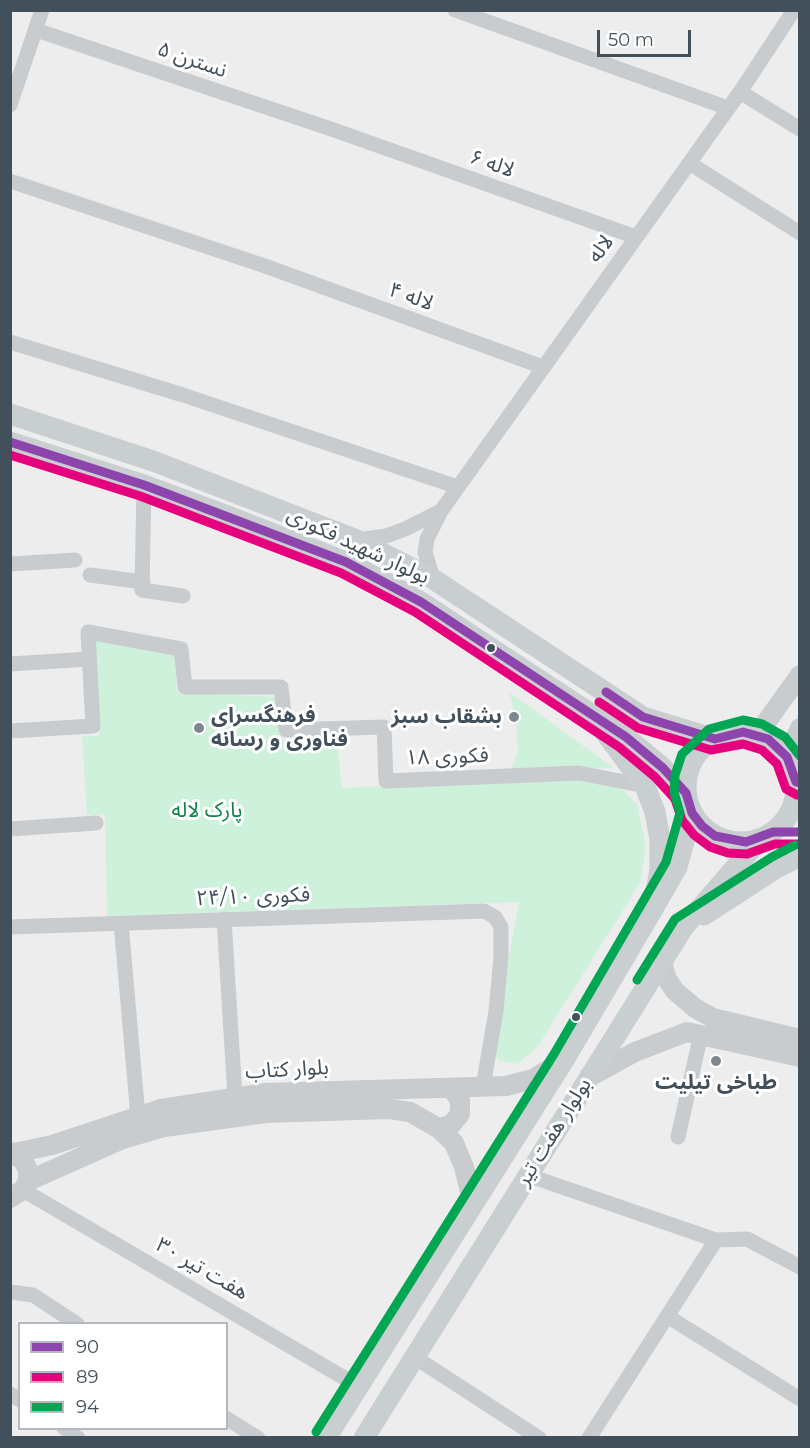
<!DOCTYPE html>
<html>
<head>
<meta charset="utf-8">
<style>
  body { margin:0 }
  #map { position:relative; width:810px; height:1448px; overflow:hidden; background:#eeeded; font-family:Montserrat,sans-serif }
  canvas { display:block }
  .frame { position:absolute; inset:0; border:12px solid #42505c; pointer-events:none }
  .legend { position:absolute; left:18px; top:1322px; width:210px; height:108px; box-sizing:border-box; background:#fff; border:2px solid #b3b9be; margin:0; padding:8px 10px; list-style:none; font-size:18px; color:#42505c }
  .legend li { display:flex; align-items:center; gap:12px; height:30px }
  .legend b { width:30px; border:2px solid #b3b9be }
  .scale { position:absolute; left:597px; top:30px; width:94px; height:27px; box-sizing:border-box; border:3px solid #42505c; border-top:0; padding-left:8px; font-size:18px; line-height:21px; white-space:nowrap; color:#42505c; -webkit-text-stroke:4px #fff; paint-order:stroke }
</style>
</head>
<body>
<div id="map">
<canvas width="810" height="1448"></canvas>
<div class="frame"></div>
<ul class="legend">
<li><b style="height:8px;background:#8e44ad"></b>90</li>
<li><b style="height:8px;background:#e5007d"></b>89</li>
<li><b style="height:8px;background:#00a651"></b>94</li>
</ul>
<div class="scale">50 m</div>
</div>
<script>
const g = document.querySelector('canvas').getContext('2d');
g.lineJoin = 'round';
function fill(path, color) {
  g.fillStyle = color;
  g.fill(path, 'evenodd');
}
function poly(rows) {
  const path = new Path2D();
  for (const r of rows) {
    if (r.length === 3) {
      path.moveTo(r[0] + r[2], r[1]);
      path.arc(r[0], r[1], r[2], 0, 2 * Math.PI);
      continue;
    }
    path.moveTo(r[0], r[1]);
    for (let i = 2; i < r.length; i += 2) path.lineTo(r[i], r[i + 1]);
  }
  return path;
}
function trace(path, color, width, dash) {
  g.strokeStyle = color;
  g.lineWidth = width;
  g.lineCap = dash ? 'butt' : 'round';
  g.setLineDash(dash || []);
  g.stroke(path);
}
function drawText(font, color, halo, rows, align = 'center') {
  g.font = font + ' Montserrat,"Noto Sans Arabic",sans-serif';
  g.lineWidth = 6;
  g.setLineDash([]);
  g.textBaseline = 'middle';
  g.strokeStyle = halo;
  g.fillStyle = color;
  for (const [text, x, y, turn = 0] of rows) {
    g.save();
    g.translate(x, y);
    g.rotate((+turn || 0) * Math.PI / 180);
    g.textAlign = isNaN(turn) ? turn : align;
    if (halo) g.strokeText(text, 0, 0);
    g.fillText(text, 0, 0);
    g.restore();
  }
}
const green = poly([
  [93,639,174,651,177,692,276,697,280,740,337,740,342,788,579,777,616,783,637,804,646,847,640,883,538,1046,518,1064,500,1061,492,1052,519,902,107,916,105,814,87,815,82,736,99,736],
  [509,692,614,768,511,769,518,751,516,720]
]);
const minor = poly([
  [455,10,728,108],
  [36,30,334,130,636,237],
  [740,92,800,129],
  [10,105,42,10],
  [689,163,800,233],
  [10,181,265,266,543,367],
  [10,342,183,395,458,487],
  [144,485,142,590,183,596],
  [357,540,386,536,405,529,441,511],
  [10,564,75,560],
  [90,575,143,582],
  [433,579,425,552,427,539,441,511,740,92,794,10],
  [10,664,89,659],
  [10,731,93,726,88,632,181,649,185,687,281,687,286,730,384,727,386,781,579,773,645,786],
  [10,829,96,823],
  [224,919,235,1097],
  [121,923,138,1117],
  [10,927,484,911,495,917,501,927,501,957,496,1011,483,1087],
  [678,1137,701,1034],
  [527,1175,716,1240,747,1239,800,1267],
  [23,1190,358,1386],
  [10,1292,33,1295,77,1324],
  [667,1316,800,1399],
  [413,1356,539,1438],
  [10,1394,20,1400],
  [226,1418,258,1438],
  [64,1428,78,1438],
  [589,1438,716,1240]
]);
const tertiary = poly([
  [757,735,800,675],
  [787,757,800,728],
  [662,963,667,979,675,991,695,1008,713,1018,800,1039],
  [589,1077,635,1052,687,1032,800,1057],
  [438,1128,451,1125,460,1114,460,1100,452,1089],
  [10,1152,23,1160,28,1170,28,1181,23,1190,10,1198],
  [14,1153,52,1145,161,1109,266,1093,506,1086,533,1079,564,1060],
  [28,1181,120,1140,164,1127,266,1113,389,1109,410,1112,438,1128,454,1143,464,1167,473,1204]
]);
const secondary = poly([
  [10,414,153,461,357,540,433,579,643,717,715,739],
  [10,442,144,485,228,516,346,562,387,583,421,602,626,737,663,768,686,793],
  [604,731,645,786,655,812,660,839,660,869,655,897],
  [741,787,55],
  [704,915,778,867,800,856],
  [326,1438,564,1060,653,909,677,867,692,813],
  [364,1438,683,928,760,839]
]);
const bus1 = poly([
  [10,442,144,485,346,562,421,602,626,737,663,768,686,793,692,813,702,826,715,836,746,842,773,832,800,832],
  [606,692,643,717,715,739,743,732,768,739,787,757,796,782,800,783]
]);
const bus2 = poly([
  [10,455,140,496,341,573,415,612,619,747,655,777,675,799,682,820,694,835,710,847,728,853,747,854,775,844,800,844],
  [599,702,638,728,711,750,743,744,762,750,777,764,786,789,797,795]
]);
const bus3 = poly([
  [637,980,675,919,772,857,795,845],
  [316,1432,554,1054,666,862,680,813,674,792,675,775,682,754,709,729,743,720,762,724,785,737,800,756]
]);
const markers = [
  [491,648,5,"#42505c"],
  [514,717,6,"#7e878f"],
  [199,728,6,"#7e878f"],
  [576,1017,5,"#42505c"],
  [716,1061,6,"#7e878f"]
];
const streetNames = [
  ["نسترن ۵",192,60,19],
  ["لاله ۶",492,164,19],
  ["لاله",601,249,-54],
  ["لاله ۴",411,297,20],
  ["بولوار شهید فکوری",358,546,25],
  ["فکوری ١٨",447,757,-2],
  ["فکوری ۲۴/۱۰",253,897,-2],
  ["بلوار کتاب",287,1070,-3],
  ["بولوار هفت تیر",554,1132,-58],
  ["هفت تیر ۳۰",202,1269,30]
];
const poiNames = [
  ["فرهنگسرای",211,716],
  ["فناوری و رسانه",211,740],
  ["بشقاب سبز",502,717,"right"],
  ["طباخی تیلیت",716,1083,"center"]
];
const parkNames = [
  ["پارک لاله",207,811]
];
fill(green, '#cef1db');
trace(minor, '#c8cccf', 15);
trace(tertiary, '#c8cccf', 20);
trace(secondary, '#c9ced1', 21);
trace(bus1, '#8e44ad', 9);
trace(bus2, '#e5007d', 9);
trace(bus3, '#00a651', 9);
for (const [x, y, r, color] of markers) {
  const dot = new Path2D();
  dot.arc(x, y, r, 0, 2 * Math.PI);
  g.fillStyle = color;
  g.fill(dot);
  trace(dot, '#fff', 2);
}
drawText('21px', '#42505c', '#fff', streetNames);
drawText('bold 21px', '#42505c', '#fff', poiNames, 'left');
drawText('21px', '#0b8548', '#fff', parkNames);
</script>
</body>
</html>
